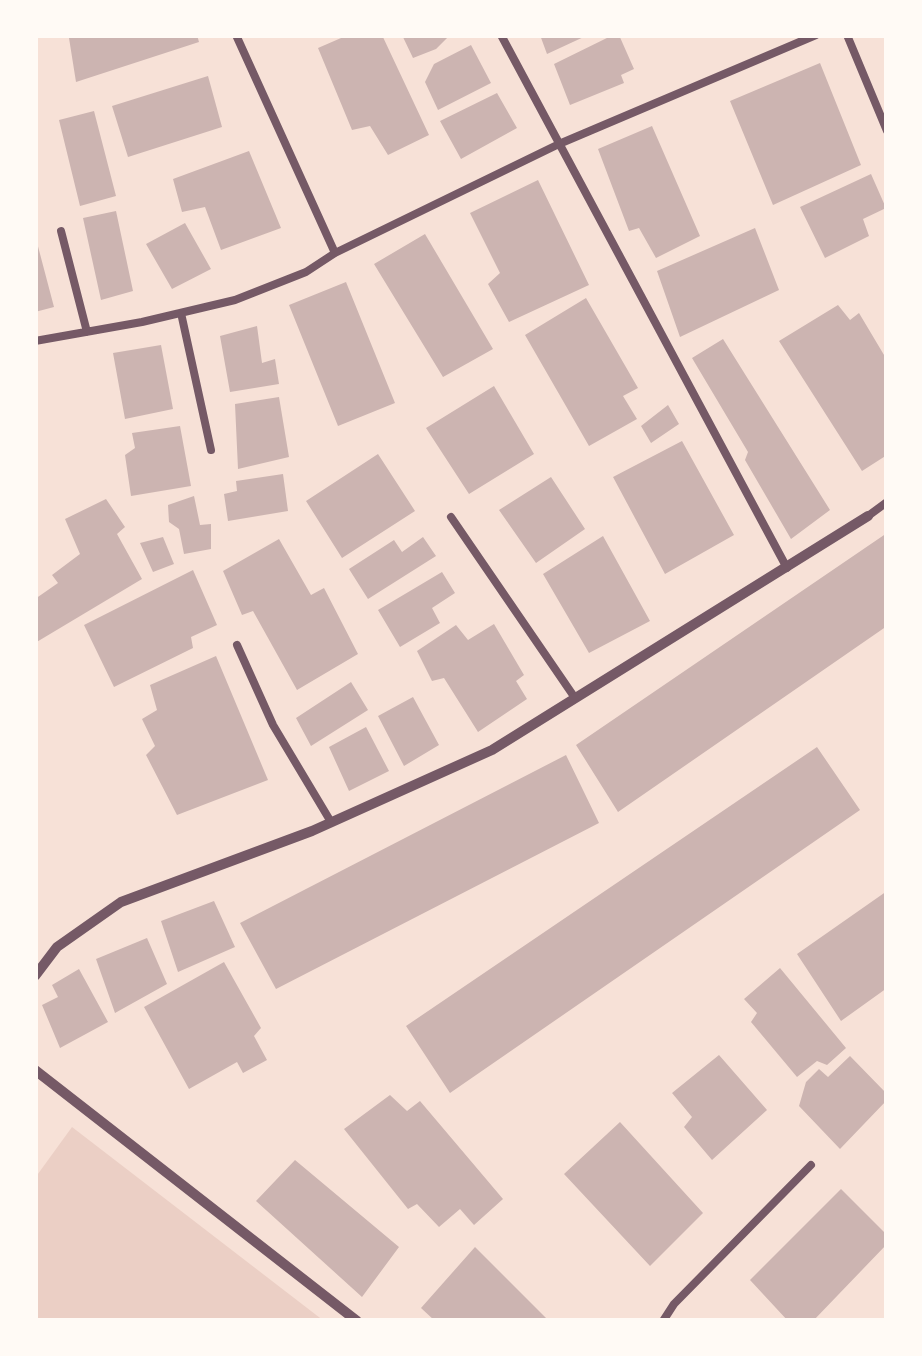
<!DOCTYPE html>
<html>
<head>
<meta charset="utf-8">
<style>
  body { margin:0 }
  #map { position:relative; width:922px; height:1356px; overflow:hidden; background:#f7e1d7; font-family:"Nunito Sans",sans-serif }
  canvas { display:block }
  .frame { position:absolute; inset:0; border:38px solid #fffaf5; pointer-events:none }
</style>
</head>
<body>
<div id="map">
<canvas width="922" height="1356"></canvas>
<div class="frame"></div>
</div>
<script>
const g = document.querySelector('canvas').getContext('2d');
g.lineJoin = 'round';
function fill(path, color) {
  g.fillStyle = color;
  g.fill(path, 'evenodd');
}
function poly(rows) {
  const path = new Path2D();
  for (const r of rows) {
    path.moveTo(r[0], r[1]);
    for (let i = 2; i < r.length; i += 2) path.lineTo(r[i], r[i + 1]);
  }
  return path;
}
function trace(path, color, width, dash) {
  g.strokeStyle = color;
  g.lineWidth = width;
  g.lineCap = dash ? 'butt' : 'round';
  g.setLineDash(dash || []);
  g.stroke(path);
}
const green = poly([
  [72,1127,324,1321,35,1321,35,1178]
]);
const building = poly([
  [79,35,197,35,199,42,76,82,69,38],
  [348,35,382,35,429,135,388,155,370,126,352,130,318,48],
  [402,35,450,35,436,49,413,58],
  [540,35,588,35,547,54],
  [613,35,619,35,634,69,621,75,624,83,570,105,554,64],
  [471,45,491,83,438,110,425,82,434,64],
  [820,63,861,165,773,205,730,101],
  [208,76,222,127,128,157,112,106],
  [497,93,517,128,461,159,440,121],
  [94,111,116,196,80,206,59,120],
  [652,126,700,236,656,258,639,228,629,231,598,149],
  [249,151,281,228,221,250,205,207,182,212,173,179],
  [871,174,886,208,863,219,869,236,825,258,800,207],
  [538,180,589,285,509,322,488,284,500,273,470,213],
  [116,211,133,291,101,300,83,218],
  [185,223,211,269,172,289,146,244],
  [755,228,779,290,680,337,657,271],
  [425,234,493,349,443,377,374,264],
  [35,235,54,307,35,312],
  [346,282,395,403,338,426,289,305],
  [586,298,638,388,623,396,637,419,589,446,525,335],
  [838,305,850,320,859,313,887,360,887,455,862,471,779,341],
  [257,326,262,363,275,359,279,384,230,392,220,336],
  [723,339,830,510,791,539,745,460,748,452,692,358],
  [161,345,173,409,125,419,113,353],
  [494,386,534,454,469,494,426,428],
  [279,397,289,457,238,469,235,404],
  [668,405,679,424,651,443,641,426],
  [180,426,191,486,131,496,125,455,135,448,132,433],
  [682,441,734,535,665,574,613,477],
  [378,454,415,511,342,558,306,501],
  [283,474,288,511,228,521,224,494,237,491,236,481],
  [551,477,585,529,536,563,499,510],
  [194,496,200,525,211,524,211,549,184,554,179,529,169,522,168,505],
  [106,499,125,527,117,534,142,579,35,643,35,599,58,583,52,575,80,554,65,519],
  [887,533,887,626,618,812,576,745],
  [603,536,650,621,589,653,543,574],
  [163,537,174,564,153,572,140,543],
  [423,537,436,556,368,599,349,569,394,540,402,552],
  [279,539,311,595,324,588,358,654,297,690,253,611,242,615,223,571],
  [193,570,217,625,191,637,193,648,114,687,84,625],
  [442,572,455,593,432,608,440,623,400,647,378,610],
  [494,624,524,675,516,681,527,699,478,732,444,678,432,681,417,651,456,625,468,640],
  [216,656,268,780,177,815,146,755,155,746,142,719,157,710,150,685],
  [351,682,368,710,311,746,296,718],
  [413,697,439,745,404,766,378,716],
  [366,727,389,771,349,791,329,747],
  [817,747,860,810,450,1093,406,1026],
  [566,755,599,823,276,989,240,923],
  [887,891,887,988,841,1021,797,954],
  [214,901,235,947,178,972,161,921],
  [147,938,167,984,115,1013,96,959],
  [224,962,261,1028,254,1036,267,1060,243,1073,237,1062,189,1089,144,1007],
  [780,968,846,1048,827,1065,817,1061,797,1077,751,1022,757,1013,744,999],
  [79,969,108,1022,60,1048,42,1005,58,997,52,985],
  [719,1055,767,1110,712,1160,684,1127,692,1117,672,1093],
  [850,1056,887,1094,887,1100,840,1149,799,1106,806,1082,819,1069,828,1077],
  [390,1095,407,1111,420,1101,503,1199,474,1225,460,1209,439,1227,417,1204,408,1209,344,1129],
  [620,1122,703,1213,650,1266,564,1174],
  [295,1160,399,1247,362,1297,256,1201],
  [841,1189,887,1235,887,1244,813,1321,788,1321,750,1280],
  [475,1247,549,1321,435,1321,421,1308]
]);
const service = poly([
  [236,35,335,253],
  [501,35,787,568],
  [847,35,887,131],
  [61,231,87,332],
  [181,313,211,450],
  [35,341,142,322,235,300,306,272,335,253,559,144,816,35],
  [868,516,887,502],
  [451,517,575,698],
  [237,645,273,725,331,822],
  [663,1321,674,1304,811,1165]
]);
const minor = poly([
  [35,976,57,947,121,902,312,831,492,750,868,516],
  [35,1070,357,1321]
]);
fill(green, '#ebcfc5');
fill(building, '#ccb4b1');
trace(service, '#755966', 8);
trace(minor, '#755966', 10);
</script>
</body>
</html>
